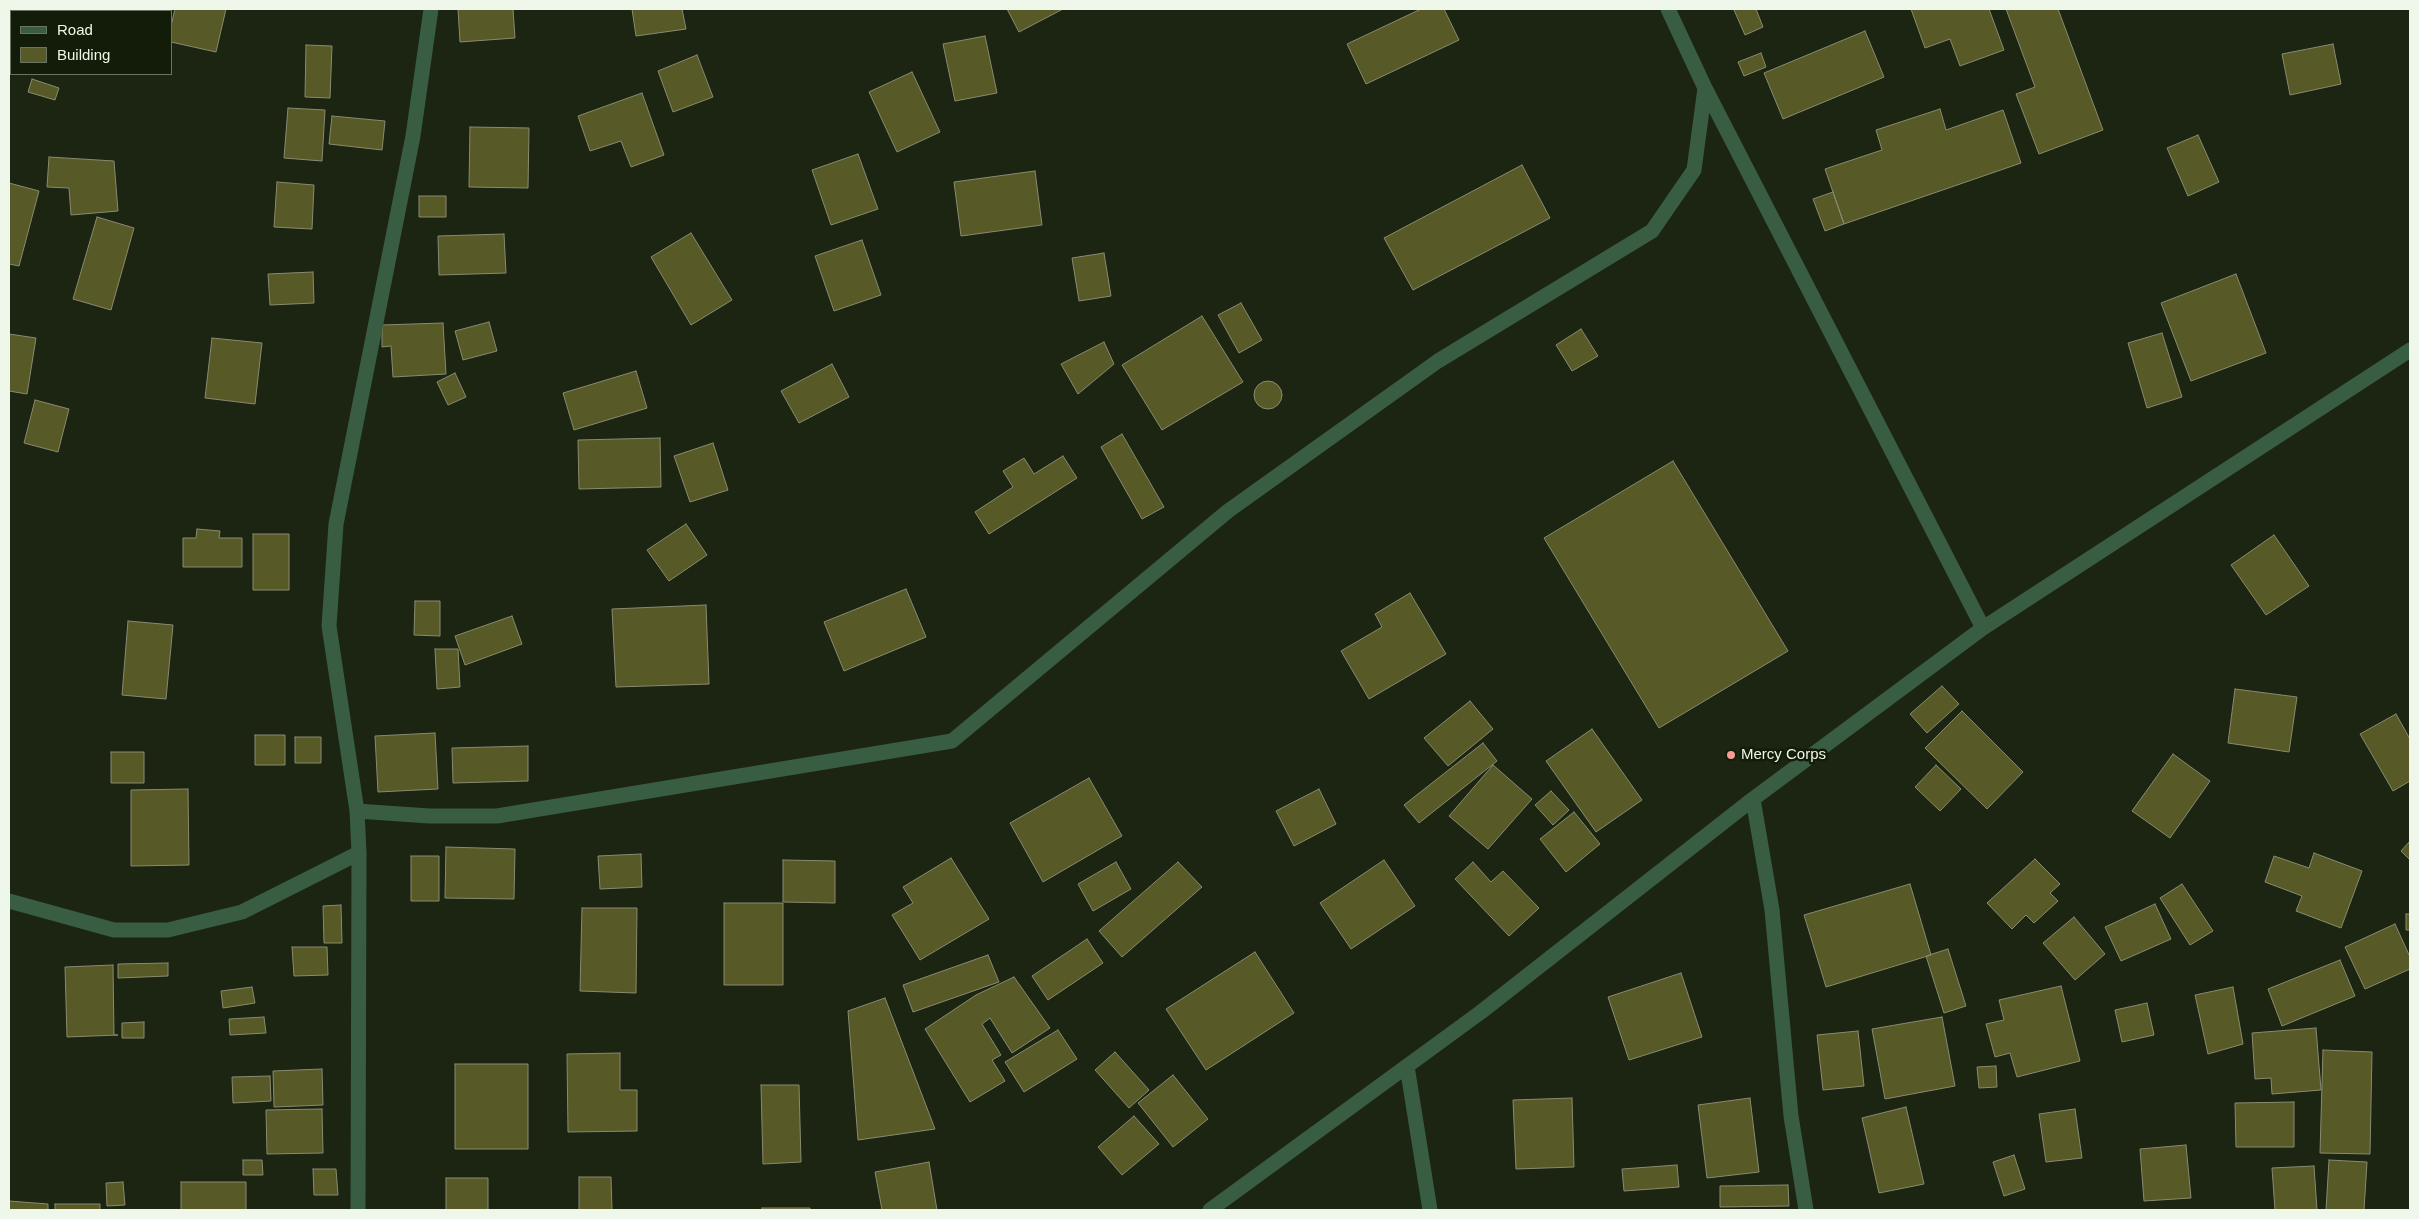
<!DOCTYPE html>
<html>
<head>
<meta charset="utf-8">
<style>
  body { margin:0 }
  #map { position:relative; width:2419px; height:1219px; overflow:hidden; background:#1b2512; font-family:Arial,sans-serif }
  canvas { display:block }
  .frame { position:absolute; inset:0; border:10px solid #eff7ea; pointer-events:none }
  .legend { position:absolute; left:10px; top:10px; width:162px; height:65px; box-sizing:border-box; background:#121c08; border:1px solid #6a7462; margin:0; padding:6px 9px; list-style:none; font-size:15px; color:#eff7ea }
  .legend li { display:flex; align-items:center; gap:10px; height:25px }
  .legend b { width:25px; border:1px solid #6a7462 }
</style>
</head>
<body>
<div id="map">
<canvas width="2419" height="1219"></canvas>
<div class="frame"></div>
<ul class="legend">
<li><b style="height:6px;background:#395d43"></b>Road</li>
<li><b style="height:14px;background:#575926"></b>Building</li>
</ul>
</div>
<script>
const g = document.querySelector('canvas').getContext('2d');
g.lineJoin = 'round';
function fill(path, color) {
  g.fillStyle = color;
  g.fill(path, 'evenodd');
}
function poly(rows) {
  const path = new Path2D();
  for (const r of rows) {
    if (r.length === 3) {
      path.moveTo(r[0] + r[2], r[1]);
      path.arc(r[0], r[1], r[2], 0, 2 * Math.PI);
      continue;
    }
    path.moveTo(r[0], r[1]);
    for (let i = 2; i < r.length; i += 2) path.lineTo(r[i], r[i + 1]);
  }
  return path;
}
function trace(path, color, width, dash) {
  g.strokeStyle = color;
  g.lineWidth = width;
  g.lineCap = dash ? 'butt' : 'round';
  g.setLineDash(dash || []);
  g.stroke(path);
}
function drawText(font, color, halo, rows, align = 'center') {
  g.font = font + ' Arial,sans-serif';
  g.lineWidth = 5;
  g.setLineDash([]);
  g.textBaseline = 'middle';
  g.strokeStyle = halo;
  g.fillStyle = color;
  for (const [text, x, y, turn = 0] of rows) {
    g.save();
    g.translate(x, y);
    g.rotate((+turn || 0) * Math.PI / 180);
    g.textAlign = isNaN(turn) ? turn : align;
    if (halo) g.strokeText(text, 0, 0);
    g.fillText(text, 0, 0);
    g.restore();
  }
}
const building = poly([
  [23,9,82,9,82,11,23,11,23,9],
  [175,9,226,9,216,52,171,42,171,26,175,9],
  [458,9,513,9,515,38,460,42,458,9],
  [632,9,682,9,686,29,636,36,632,9],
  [1007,9,1063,9,1019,32,1007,9],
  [1421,9,1444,9,1459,40,1366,84,1347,44,1421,9],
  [1737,9,1756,9,1763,27,1745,35,1734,10,1737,9],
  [1911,9,1989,9,2004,50,1960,66,1950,39,1925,48,1911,9],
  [2006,9,2058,9,2103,130,2039,154,2016,94,2035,87,2006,9],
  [1865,31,1884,77,1783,119,1764,73,1865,31],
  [985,36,997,93,955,101,943,44,985,36],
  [2333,44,2341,84,2290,95,2282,54,2333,44],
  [306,45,332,46,330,98,305,97,306,45],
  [1761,53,1766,67,1744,76,1738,62,1761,53],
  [697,55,713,97,673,112,658,71,697,55],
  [912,72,940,132,897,152,869,92,912,72],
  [32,79,59,88,55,100,28,92,32,79],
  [642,93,664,155,631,167,621,141,590,151,578,116,642,93],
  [288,108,325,110,322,161,284,158,288,108],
  [1940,109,1946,130,2003,110,2021,163,1844,224,1825,169,1882,150,1876,130,1940,109],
  [332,116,385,121,382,150,329,144,332,116],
  [470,127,529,128,528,188,469,187,470,127],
  [2198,135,2219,182,2188,196,2167,148,2198,135],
  [858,154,878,209,831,225,812,170,858,154],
  [49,157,114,161,118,211,71,215,69,188,47,187,49,157],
  [1522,165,1550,218,1413,290,1384,238,1522,165],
  [1035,171,1042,225,961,236,954,182,1035,171],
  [277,182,314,185,312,229,274,227,277,182],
  [9,183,39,191,19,266,9,264,9,183],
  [1833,192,1844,224,1825,231,1813,199,1833,192],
  [419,196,446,196,446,217,419,217,419,196],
  [97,217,134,228,111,310,73,299,97,217],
  [691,233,732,300,691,325,651,257,691,233],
  [504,234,506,273,439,275,438,236,504,234],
  [862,240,881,295,834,311,815,256,862,240],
  [1104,253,1111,296,1079,301,1072,258,1104,253],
  [313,272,314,303,270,305,268,274,313,272],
  [2236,274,2266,353,2191,381,2161,303,2236,274],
  [1241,303,1262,340,1239,353,1218,315,1241,303],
  [1202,316,1243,382,1162,430,1122,365,1202,316],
  [489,322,497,351,463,360,455,331,489,322],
  [443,323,446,374,393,377,391,346,382,347,382,325,443,323],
  [1581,329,1598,356,1572,371,1556,345,1581,329],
  [2162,333,2182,397,2147,408,2128,343,2162,333],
  [9,334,36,338,27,394,9,391,9,334],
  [212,338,262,343,255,404,205,398,212,338],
  [1104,342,1114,364,1078,394,1061,364,1104,342],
  [832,364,849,397,799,423,781,391,832,364],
  [636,371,647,408,574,430,563,393,636,371],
  [455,373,466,397,448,405,437,382,455,373],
  [1268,395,14],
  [35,400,69,409,58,452,24,443,35,400],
  [1122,434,1164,507,1142,519,1101,447,1122,434],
  [660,438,661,487,579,489,578,440,660,438],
  [713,443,728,490,690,502,674,456,713,443],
  [1063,456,1077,478,989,534,975,512,1013,487,1003,471,1024,458,1034,474,1063,456],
  [1673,461,1788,651,1659,728,1544,538,1673,461],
  [686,524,707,555,669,581,647,550,686,524],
  [197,529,220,531,219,538,242,538,242,567,183,567,183,538,196,538,197,529],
  [253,534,289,534,289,590,253,590,253,534],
  [2274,535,2309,586,2266,615,2231,565,2274,535],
  [906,589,926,637,844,671,824,622,906,589],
  [1410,593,1446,654,1369,699,1341,651,1382,627,1375,614,1410,593],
  [415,601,440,601,440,636,414,635,415,601],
  [706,605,709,684,616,687,612,609,706,605],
  [512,616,522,644,465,665,455,636,512,616],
  [128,621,173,625,166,699,122,695,128,621],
  [435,649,458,649,460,687,437,689,435,649],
  [1942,686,1959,704,1927,733,1910,714,1942,686],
  [2235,689,2297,697,2289,752,2228,743,2235,689],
  [1470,701,1493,729,1448,766,1424,738,1470,701],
  [1962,711,2023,772,1987,809,1925,748,1962,711],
  [2396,714,2410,739,2410,781,2393,791,2360,734,2396,714],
  [1592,729,1642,800,1596,832,1546,761,1592,729],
  [435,733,438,789,378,792,375,736,435,733],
  [255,735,285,735,285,765,255,765,255,735],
  [295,737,321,737,321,763,295,763,295,737],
  [1483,743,1497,761,1419,823,1404,805,1483,743],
  [528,746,528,781,453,783,452,748,528,746],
  [111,752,144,752,144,783,111,783,111,752],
  [2173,754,2210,781,2170,838,2132,811,2173,754],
  [1493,765,1532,799,1488,849,1449,816,1493,765],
  [1936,765,1961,789,1940,811,1915,787,1936,765],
  [1089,778,1122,836,1043,882,1010,823,1089,778],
  [188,789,189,865,131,866,131,790,188,789],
  [1319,789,1336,824,1294,846,1276,811,1319,789],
  [1551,791,1569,810,1553,825,1535,805,1551,791],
  [1574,812,1600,844,1566,872,1540,839,1574,812],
  [2410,841,2410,860,2401,851,2410,841],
  [446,847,515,849,514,899,445,898,446,847],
  [2314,853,2362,871,2341,928,2296,911,2302,896,2265,882,2274,856,2309,868,2314,853],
  [641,854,642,887,600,889,598,856,641,854],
  [411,856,439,856,439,901,411,901,411,856],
  [951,858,989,919,920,960,892,915,913,903,903,887,951,858],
  [2035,859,2060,884,2050,893,2058,901,2034,923,2026,915,2012,929,1987,903,2035,859],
  [783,860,835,861,835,903,783,902,783,860],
  [1384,860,1415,906,1351,949,1320,903,1384,860],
  [1116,862,1131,889,1093,911,1078,884,1116,862],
  [1178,862,1202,887,1122,957,1099,931,1178,862],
  [1473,862,1491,882,1503,871,1539,908,1509,936,1455,879,1473,862],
  [1910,884,1931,955,1826,987,1804,915,1910,884],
  [2182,884,2213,931,2190,945,2160,898,2182,884],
  [724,903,783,903,783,985,724,985,724,903],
  [2155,904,2171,939,2121,961,2105,927,2155,904],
  [341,905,342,943,324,943,323,906,341,905],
  [582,908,637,908,636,993,580,991,582,908],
  [2406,914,2410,914,2410,930,2406,930,2406,914],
  [2074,917,2105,954,2075,980,2043,943,2074,917],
  [2395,924,2410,957,2410,969,2365,989,2345,947,2395,924],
  [1087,939,1103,963,1048,1000,1032,976,1087,939],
  [292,947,327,947,328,975,294,976,292,947],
  [1948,949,1966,1006,1944,1013,1926,956,1948,949],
  [1255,952,1294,1013,1206,1070,1166,1009,1255,952],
  [988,955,999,982,913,1012,903,985,988,955],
  [2340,960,2355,996,2282,1026,2268,989,2340,960],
  [168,963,168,976,118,978,118,964,168,963],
  [113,965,114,1035,118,1035,67,1037,65,967,113,965],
  [1681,973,1702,1037,1629,1060,1608,997,1681,973],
  [1014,977,1050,1028,1012,1053,990,1018,982,1024,1001,1055,992,1060,1005,1081,970,1102,925,1029,976,995,1014,977],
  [2061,986,2080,1061,2017,1077,2010,1053,1995,1057,1986,1024,2004,1020,1999,1000,2061,986],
  [252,987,255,1003,223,1008,221,991,252,987],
  [2233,987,2243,1044,2208,1054,2195,995,2233,987],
  [885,998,935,1129,858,1140,848,1011,885,998],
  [2147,1003,2154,1035,2122,1042,2115,1010,2147,1003],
  [264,1017,266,1033,230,1035,229,1019,264,1017],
  [1942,1017,1955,1086,1885,1099,1872,1029,1942,1017],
  [144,1022,144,1038,122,1038,122,1023,144,1022],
  [2316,1028,2321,1090,2272,1094,2271,1078,2255,1079,2252,1033,2316,1028],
  [1058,1030,1077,1059,1024,1092,1005,1062,1058,1030],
  [1858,1031,1864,1086,1823,1090,1817,1035,1858,1031],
  [2323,1050,2372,1052,2370,1154,2320,1153,2323,1050],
  [1115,1052,1149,1090,1129,1108,1095,1070,1115,1052],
  [620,1053,620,1090,637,1090,637,1131,568,1132,567,1054,620,1053],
  [455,1064,528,1064,528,1149,455,1149,455,1064],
  [1996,1066,1997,1087,1979,1088,1977,1067,1996,1066],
  [322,1069,323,1105,274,1107,273,1071,322,1069],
  [1173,1075,1208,1119,1173,1147,1138,1103,1173,1075],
  [270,1076,271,1101,233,1103,232,1077,270,1076],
  [761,1085,799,1085,801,1162,763,1164,761,1085],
  [1572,1098,1574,1167,1516,1169,1513,1100,1572,1098],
  [1750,1098,1759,1172,1707,1178,1698,1105,1750,1098],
  [2294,1102,2294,1147,2236,1147,2235,1103,2294,1102],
  [1906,1107,1924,1184,1879,1193,1862,1118,1906,1107],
  [322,1109,323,1153,267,1154,266,1110,322,1109],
  [2075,1109,2082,1158,2046,1162,2039,1114,2075,1109],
  [1134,1116,1159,1144,1122,1175,1098,1147,1134,1116],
  [2186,1145,2191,1198,2144,1201,2140,1149,2186,1145],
  [2014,1155,2025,1189,2004,1196,1993,1162,2014,1155],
  [243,1160,262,1160,263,1175,243,1175,243,1160],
  [2329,1160,2367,1162,2364,1210,2326,1210,2329,1160],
  [929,1162,937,1210,882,1210,875,1172,929,1162],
  [1677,1165,1679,1187,1624,1191,1622,1169,1677,1165],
  [2314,1166,2317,1210,2275,1210,2272,1168,2314,1166],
  [313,1169,336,1169,338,1195,314,1195,313,1169],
  [579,1177,611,1177,612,1210,579,1210,579,1177],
  [446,1178,488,1178,488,1210,446,1210,446,1178],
  [123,1182,125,1205,107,1206,106,1183,123,1182],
  [181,1182,246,1182,246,1210,181,1210,181,1182],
  [1788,1185,1789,1206,1720,1207,1720,1186,1788,1185],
  [9,1201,48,1204,48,1210,9,1210,9,1201],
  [55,1204,100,1204,100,1210,55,1210,55,1204],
  [762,1208,810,1208,810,1210,762,1210,762,1208]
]);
const minor = poly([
  [1668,9,1705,88,1983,628],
  [1753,799,1772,910,1791,1116,1806,1210],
  [357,811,429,816,497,816,952,741,1228,511,1438,361,1652,231,1694,170,1705,88],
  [9,901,114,930,168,930,242,912,359,853],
  [1407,1066,1430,1210],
  [358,1210,359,853,357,811,329,626,336,524,413,136,431,9],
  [1210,1210,1481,1012,1753,799,1983,628,2410,350]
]);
const markers = [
  [1731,755,5,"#f59c92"]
];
const poiNames = [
  ["Mercy Corps",1741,755]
];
fill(building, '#575926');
trace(building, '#898b71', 1);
trace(minor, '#395d43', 15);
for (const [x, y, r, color] of markers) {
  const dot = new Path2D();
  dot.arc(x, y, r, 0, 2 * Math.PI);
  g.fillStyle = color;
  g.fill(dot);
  trace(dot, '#121c08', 2);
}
drawText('15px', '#eff7ea', '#121c08', poiNames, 'left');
</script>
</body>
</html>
